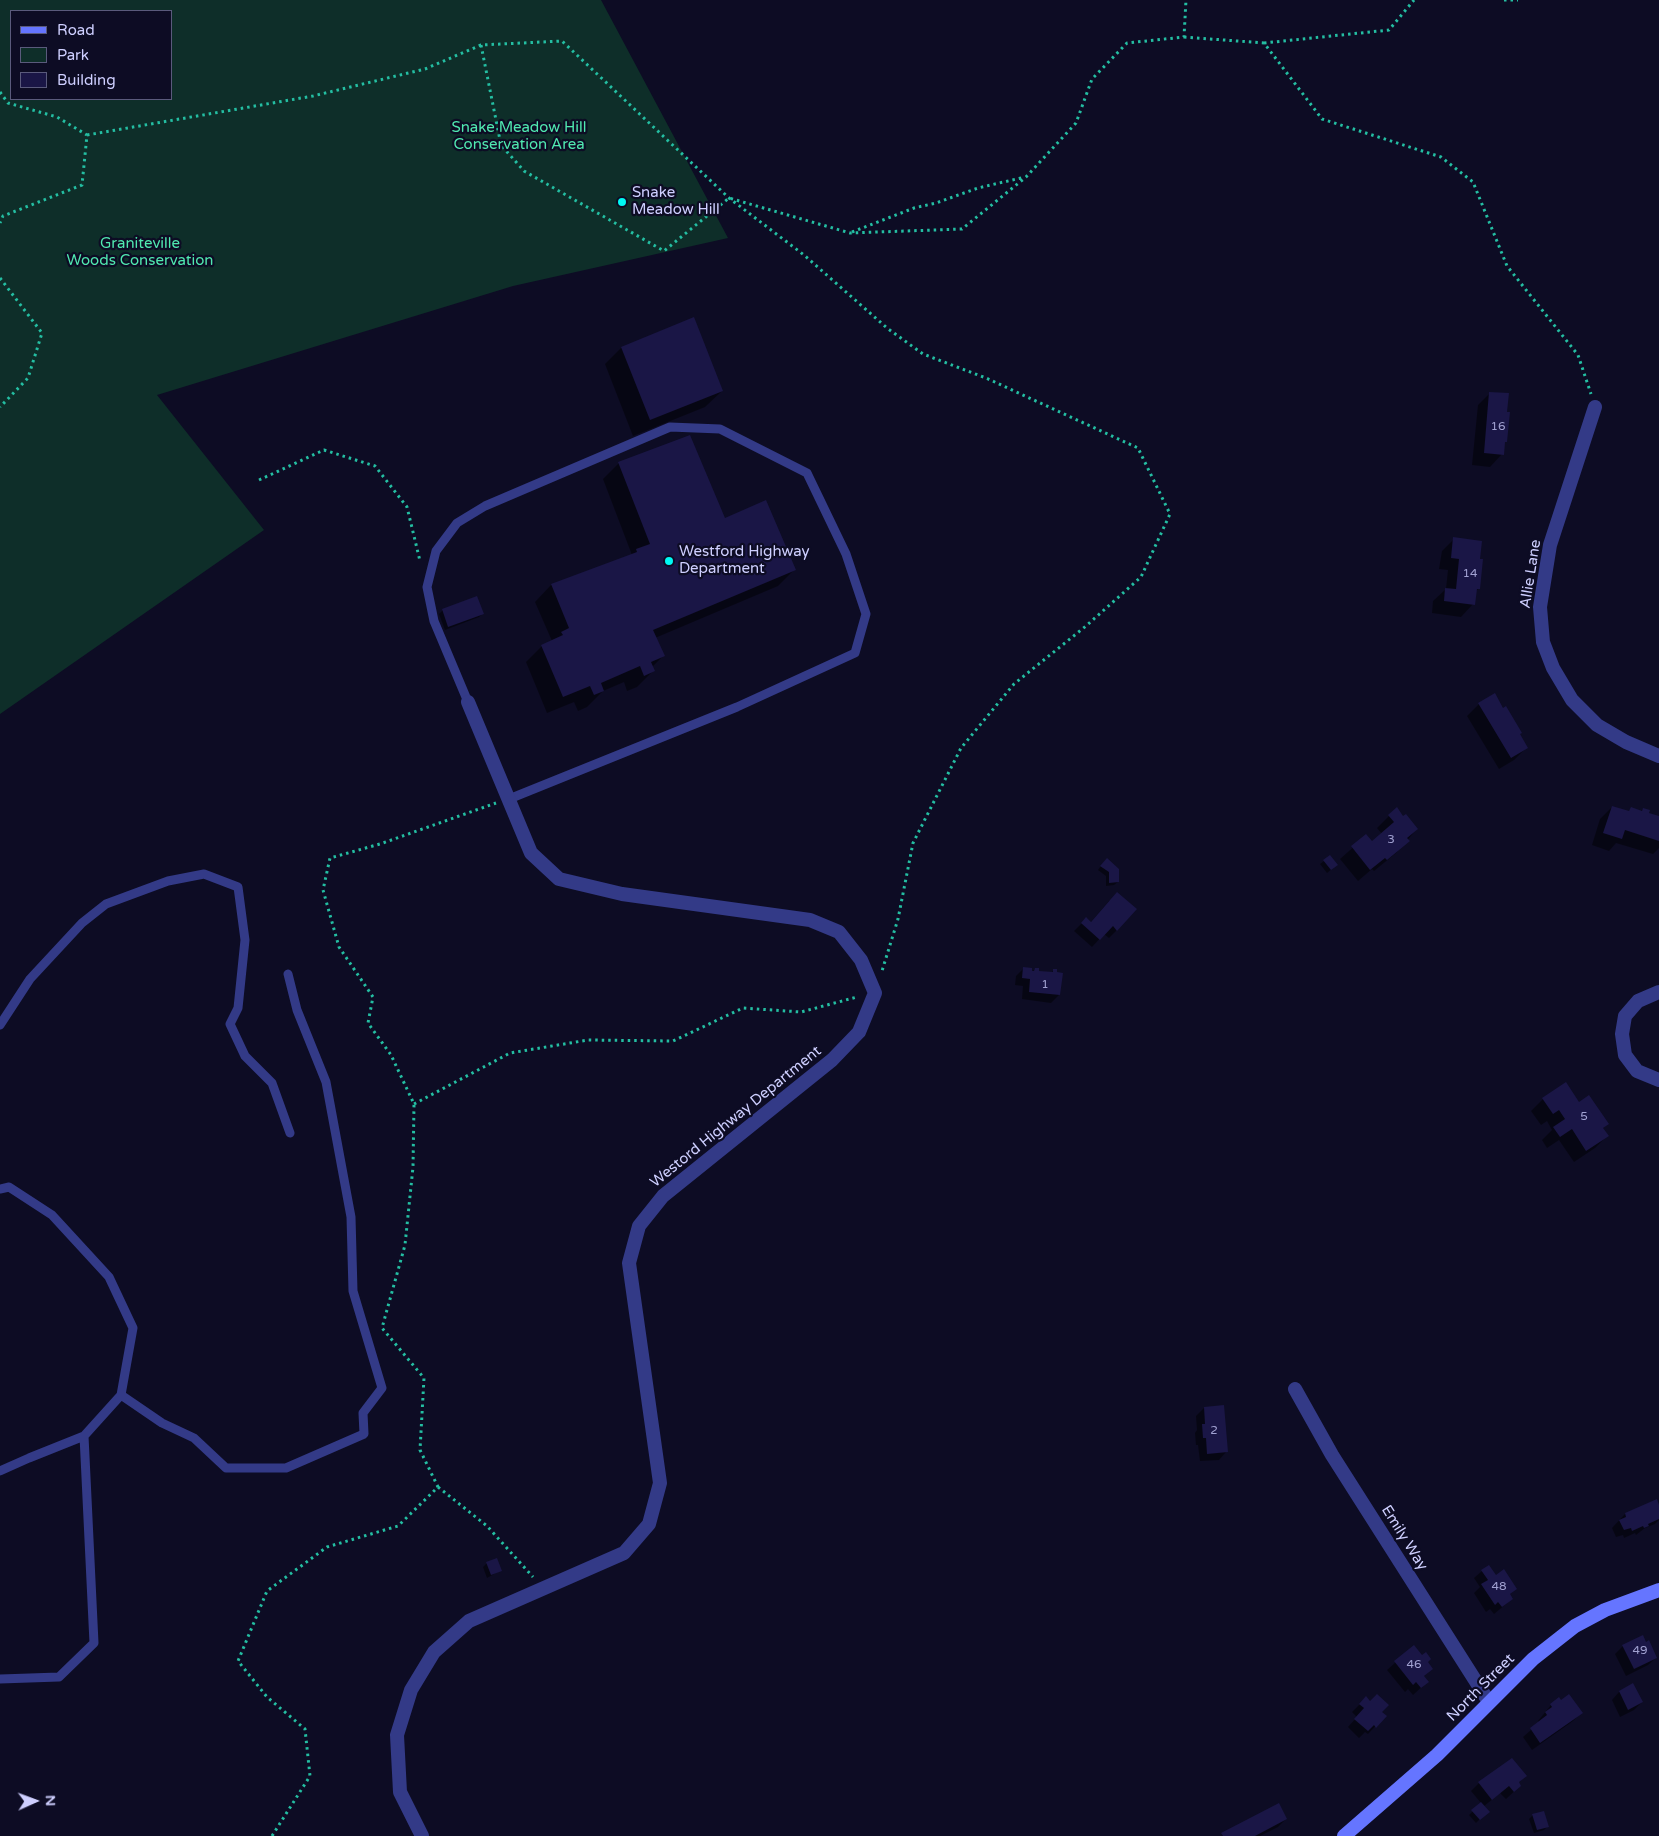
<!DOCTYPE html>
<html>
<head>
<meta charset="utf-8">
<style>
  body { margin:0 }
  #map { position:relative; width:1659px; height:1836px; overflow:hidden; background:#0d0c24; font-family:"Varela Round",sans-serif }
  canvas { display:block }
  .legend { position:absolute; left:10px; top:10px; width:162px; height:90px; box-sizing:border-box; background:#0d0c24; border:1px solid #5a5a7c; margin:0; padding:6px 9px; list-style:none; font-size:15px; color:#cecfff }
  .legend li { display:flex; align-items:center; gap:10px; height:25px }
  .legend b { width:25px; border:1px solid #5a5a7c }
  .north { position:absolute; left:10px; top:1776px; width:50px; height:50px; -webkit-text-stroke:4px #0d0c24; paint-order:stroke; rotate:88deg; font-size:14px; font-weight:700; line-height:20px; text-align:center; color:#cecfff }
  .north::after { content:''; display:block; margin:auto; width:18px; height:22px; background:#cecfff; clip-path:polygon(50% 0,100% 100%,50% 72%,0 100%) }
</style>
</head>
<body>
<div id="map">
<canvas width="1659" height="1836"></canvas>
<ul class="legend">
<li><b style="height:6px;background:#6575ff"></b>Road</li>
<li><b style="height:14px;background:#0e2e29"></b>Park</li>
<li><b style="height:14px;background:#1a1646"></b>Building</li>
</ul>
<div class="north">N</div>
</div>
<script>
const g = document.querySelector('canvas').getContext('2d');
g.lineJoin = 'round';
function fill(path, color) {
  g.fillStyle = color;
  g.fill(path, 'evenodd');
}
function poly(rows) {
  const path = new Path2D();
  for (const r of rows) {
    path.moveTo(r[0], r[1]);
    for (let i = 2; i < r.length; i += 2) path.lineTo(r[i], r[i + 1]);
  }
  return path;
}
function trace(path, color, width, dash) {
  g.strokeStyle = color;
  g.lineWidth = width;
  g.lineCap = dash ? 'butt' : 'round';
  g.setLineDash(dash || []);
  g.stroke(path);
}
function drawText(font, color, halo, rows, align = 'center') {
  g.font = font + ' "Varela Round",sans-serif';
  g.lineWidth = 4.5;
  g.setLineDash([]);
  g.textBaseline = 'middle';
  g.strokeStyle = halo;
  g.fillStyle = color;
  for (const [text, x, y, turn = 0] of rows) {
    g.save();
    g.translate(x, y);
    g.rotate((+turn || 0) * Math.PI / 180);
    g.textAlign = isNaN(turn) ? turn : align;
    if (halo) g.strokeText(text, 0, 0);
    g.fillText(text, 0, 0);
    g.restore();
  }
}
const green = poly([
  [0,0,601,0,728,238,513,286,157,395,264,530,0,714],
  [11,11,171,11,171,99,11,99]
]);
const shadow = poly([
  [693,319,722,391,705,407,633,436,605,364,621,348],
  [1490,393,1506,413,1506,441,1503,444,1502,454,1490,467,1472,465,1478,405],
  [619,463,724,520,794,570,778,586,655,638,663,656,652,667,653,671,637,687,627,691,624,682,603,691,587,707,578,711,574,702,547,713,526,662,542,646,552,641,535,602,551,585,632,555,603,479],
  [1454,539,1479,560,1478,589,1475,592,1473,604,1461,617,1432,613,1433,601,1446,589,1448,570,1439,569,1442,551],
  [443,610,482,614,479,617,445,630,439,614],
  [1479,704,1518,734,1526,748,1514,760,1499,769,1467,716],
  [1612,807,1628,812,1631,809,1640,812,1643,809,1659,822,1659,848,1653,854,1616,843,1609,851,1592,845,1600,819],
  [1389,816,1403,817,1417,829,1396,853,1374,871,1372,869,1358,881,1340,859,1366,836,1372,842,1382,834,1377,828],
  [1324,861,1333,868,1327,873,1320,864],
  [1103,863,1118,882,1114,885,1106,886,1106,876,1098,870],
  [1109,901,1117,930,1109,938,1104,934,1092,947,1074,931,1086,919,1090,923],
  [1024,968,1032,972,1035,969,1037,972,1051,973,1054,970,1059,995,1051,1003,1022,999,1023,986,1015,985,1016,976],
  [1543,1099,1579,1104,1607,1124,1602,1129,1607,1136,1595,1148,1574,1162,1559,1140,1547,1148,1542,1140,1552,1130,1547,1121,1541,1125,1531,1111],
  [1204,1408,1226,1452,1219,1460,1200,1461,1198,1445,1196,1445,1195,1433,1197,1430,1196,1416],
  [1656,1501,1659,1508,1659,1520,1655,1524,1645,1528,1636,1535,1635,1533,1624,1538,1623,1535,1616,1537,1612,1528,1625,1514],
  [496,1560,501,1570,487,1578,483,1567,486,1564],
  [1482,1571,1516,1589,1509,1595,1512,1599,1494,1614,1490,1609,1486,1612,1474,1593,1480,1587,1474,1578],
  [1414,1646,1432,1669,1423,1677,1427,1682,1413,1695,1408,1689,1405,1692,1387,1670],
  [1623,1646,1656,1658,1648,1665,1626,1676,1615,1654],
  [1633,1685,1642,1702,1634,1710,1620,1717,1612,1700,1619,1692],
  [1366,1698,1385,1716,1368,1734,1365,1732,1359,1738,1348,1727,1357,1717,1352,1712],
  [1551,1705,1581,1713,1573,1721,1532,1750,1523,1737,1539,1723,1538,1721],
  [1512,1760,1520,1786,1506,1799,1500,1793,1483,1807,1484,1815,1476,1823,1469,1815,1481,1803,1471,1791,1479,1783],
  [1533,1815,1548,1826,1544,1830,1534,1833,1529,1819],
  [1286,1819,1278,1827,1260,1836,1221,1836]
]);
const building = poly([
  [694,317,723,391,650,420,621,347],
  [1489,392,1509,393,1507,412,1510,412,1507,442,1505,442,1504,455,1484,453],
  [690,435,725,518,766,500,796,570,653,630,665,656,651,662,655,671,644,676,640,666,601,683,604,691,594,695,590,686,563,697,541,645,563,635,561,632,569,628,551,584,637,552,636,549,650,544,618,462],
  [1453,537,1482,541,1480,559,1483,559,1480,589,1477,589,1475,605,1444,601,1445,588,1456,589,1459,559,1451,558],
  [477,596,484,614,448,627,442,609],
  [1495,693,1503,708,1506,706,1522,733,1520,734,1528,748,1511,758,1478,703],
  [1612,806,1629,811,1631,807,1642,811,1643,808,1650,810,1649,813,1659,816,1659,841,1625,830,1622,839,1603,833],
  [1397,807,1403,816,1406,814,1418,829,1407,838,1410,841,1387,860,1385,858,1370,870,1351,846,1366,834,1372,841,1394,822,1388,815],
  [1330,855,1338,865,1331,870,1323,860],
  [1107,858,1119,869,1119,882,1109,883,1109,872,1100,866],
  [1117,892,1137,909,1117,931,1113,926,1100,940,1081,923,1086,917,1091,922],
  [1023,967,1032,968,1032,971,1034,971,1035,968,1039,968,1039,971,1053,972,1053,969,1057,969,1057,972,1063,973,1060,995,1029,992,1030,979,1022,978],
  [1566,1082,1579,1102,1589,1095,1609,1124,1603,1128,1609,1136,1586,1151,1572,1129,1560,1137,1553,1127,1565,1119,1559,1110,1553,1114,1542,1098],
  [1224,1405,1228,1452,1207,1454,1206,1438,1203,1438,1202,1424,1205,1424,1204,1407],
  [1657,1499,1659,1505,1659,1519,1648,1524,1649,1526,1644,1528,1643,1526,1632,1531,1631,1528,1624,1530,1619,1520,1626,1517,1625,1513],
  [497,1558,502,1571,491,1575,486,1562],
  [1489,1565,1496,1575,1504,1569,1517,1589,1510,1594,1513,1599,1502,1607,1498,1602,1495,1605,1481,1584,1488,1580,1481,1570],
  [1643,1635,1646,1642,1649,1640,1657,1658,1634,1669,1622,1645],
  [1414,1645,1422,1655,1426,1652,1431,1659,1428,1662,1433,1669,1424,1676,1429,1682,1421,1688,1416,1682,1413,1685,1394,1661],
  [1633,1683,1643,1702,1628,1710,1619,1691],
  [1377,1694,1389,1705,1382,1712,1387,1716,1376,1728,1374,1725,1368,1731,1354,1719,1364,1708,1359,1704,1366,1696,1370,1701],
  [1569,1694,1583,1713,1540,1743,1530,1728,1547,1715,1545,1712,1552,1707,1550,1704,1559,1697,1561,1700],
  [1512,1758,1527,1776,1519,1782,1521,1786,1514,1792,1509,1786,1492,1800,1478,1782],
  [1481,1802,1490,1812,1480,1820,1471,1810],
  [1279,1803,1287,1819,1255,1836,1223,1836,1221,1833],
  [1544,1811,1549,1827,1537,1830,1532,1814]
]);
const path = poly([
  [1504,0,1518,0],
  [1184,37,1264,43,1322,119,1441,157,1473,182,1507,266,1578,355,1591,394],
  [1264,43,1389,30,1414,0],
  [481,45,501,145,524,171,664,251,729,198,850,233,962,229,1026,177,1076,123,1092,79,1127,43,1184,37,1186,0],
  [0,92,8,103,57,117,87,135,82,185,3,216,0,223],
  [87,135,313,96,425,69,481,45,562,41,729,198,804,255,887,328,923,354,986,378,1138,448,1170,514,1141,577,1086,626,1014,684,961,748,913,843,898,919,882,971],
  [852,232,914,208,936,203,978,188,1025,177],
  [0,278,42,333,28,378,0,407],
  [259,480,324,450,375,466,407,507,420,561],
  [414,1104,510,1053,588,1040,673,1041,743,1008,801,1012,857,997],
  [438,1487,487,1526,533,1577],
  [272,1836,310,1776,305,1729,267,1697,238,1661,267,1591,327,1547,398,1526,438,1487,420,1450,424,1378,382,1328,405,1245,413,1167,414,1104,391,1055,368,1023,373,997,339,947,323,890,330,858,380,844,496,803]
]);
const service = poly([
  [468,702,434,621,427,587,436,551,457,523,485,506,670,427,720,429,807,473,846,554,866,614,855,653,737,707,509,799],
  [0,1025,30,979,82,923,106,904,168,881,204,874,238,887,245,940,238,1008,230,1024,245,1056,272,1083,290,1133],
  [0,1189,9,1187,52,1215,109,1277,133,1328,121,1395,84,1436,94,1643,59,1677,0,1679],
  [121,1395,162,1423,194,1438,226,1468,286,1468,364,1434,363,1413,382,1388,353,1291,351,1217,326,1082,297,1010,288,974],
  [0,1471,29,1458,84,1436]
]);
const minor = poly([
  [1595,407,1550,545,1540,607,1543,642,1553,668,1572,700,1597,725,1626,742,1659,756],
  [1659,992,1638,1001,1625,1016,1622,1034,1625,1055,1637,1071,1659,1080],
  [1295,1389,1332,1455,1489,1702],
  [422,1836,400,1792,397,1735,411,1690,434,1652,469,1621,624,1553,649,1524,660,1483,629,1263,639,1226,663,1196,832,1060,859,1032,875,993,861,960,839,932,810,920,622,894,559,879,531,853,468,702]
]);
const secondary = poly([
  [1344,1836,1437,1755,1533,1659,1575,1626,1605,1610,1659,1590]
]);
const markers = [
  [622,202,5,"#00f9f4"],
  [669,561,5,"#00f9f4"]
];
const numberNames = [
  ["16",1498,427],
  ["14",1470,574],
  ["3",1391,840],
  ["1",1045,985],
  ["5",1584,1117],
  ["2",1214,1431],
  ["48",1499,1587],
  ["49",1640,1651],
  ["46",1414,1665]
];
const parkNames = [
  ["Snake Meadow Hill",519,128],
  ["Conservation Area",519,145],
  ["Graniteville",140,244],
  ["Woods Conservation",140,261]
];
const poiNames = [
  ["Snake",632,193],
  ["Meadow Hill",632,210],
  ["Westford Highway",679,552],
  ["Department",679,569]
];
const streetNames = [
  ["Allie Lane",1531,574,-81],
  ["Westord Highway Department",736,1117,-39],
  ["Emily Way",1404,1538,58],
  ["North Street",1481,1688,-45]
];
fill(green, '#0e2e29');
fill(shadow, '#0007');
fill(building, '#1a1646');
trace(path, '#24bea2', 3, [2.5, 4]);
trace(service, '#333a87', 9);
trace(minor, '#333a87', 14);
trace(secondary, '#6575ff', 14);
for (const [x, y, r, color] of markers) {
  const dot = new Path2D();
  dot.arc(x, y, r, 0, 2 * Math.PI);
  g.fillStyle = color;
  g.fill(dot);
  trace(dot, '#0d0c24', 2);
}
drawText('12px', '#a1a1d1', null, numberNames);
drawText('15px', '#50e9b0', '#0d0c24', parkNames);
drawText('15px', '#cecfff', '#0d0c24', poiNames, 'left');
drawText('15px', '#cecfff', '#0d0c24', streetNames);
</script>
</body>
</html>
